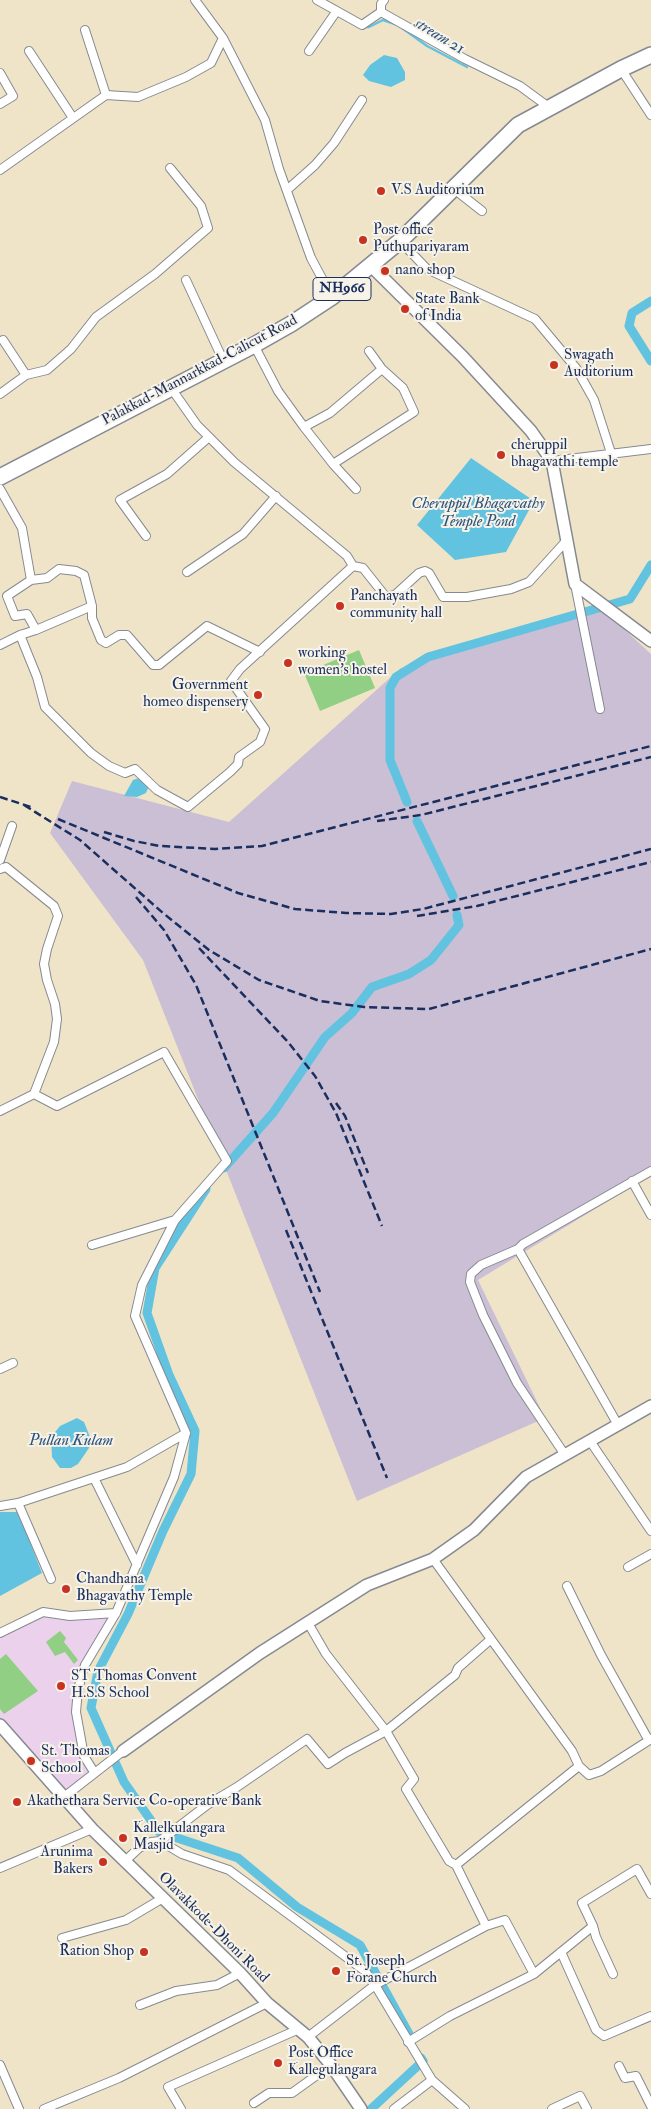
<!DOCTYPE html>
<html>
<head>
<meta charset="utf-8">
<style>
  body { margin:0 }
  canvas { display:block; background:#efe4c7 }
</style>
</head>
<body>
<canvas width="651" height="2109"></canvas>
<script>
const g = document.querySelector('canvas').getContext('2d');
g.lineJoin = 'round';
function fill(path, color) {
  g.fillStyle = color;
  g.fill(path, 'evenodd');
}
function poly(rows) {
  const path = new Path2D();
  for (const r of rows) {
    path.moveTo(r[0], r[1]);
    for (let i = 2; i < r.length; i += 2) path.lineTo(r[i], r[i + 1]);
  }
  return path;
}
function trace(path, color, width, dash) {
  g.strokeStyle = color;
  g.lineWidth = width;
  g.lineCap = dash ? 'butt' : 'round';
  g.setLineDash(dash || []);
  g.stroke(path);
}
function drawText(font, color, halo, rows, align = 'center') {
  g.font = font + ' "IM FELL Double Pica",serif';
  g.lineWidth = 4;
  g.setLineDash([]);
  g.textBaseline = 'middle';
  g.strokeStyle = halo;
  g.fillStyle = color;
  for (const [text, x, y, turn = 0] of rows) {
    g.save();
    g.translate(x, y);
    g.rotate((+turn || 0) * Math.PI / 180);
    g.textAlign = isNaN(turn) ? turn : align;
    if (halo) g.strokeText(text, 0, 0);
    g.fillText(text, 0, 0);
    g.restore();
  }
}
const built = poly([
  [43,1612,116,1613,85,1665,78,1689,82,1748,94,1772,64,1797,0,1725,0,1633]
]);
const industrial = poly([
  [600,607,651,654,651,1175,478,1280,545,1418,357,1501,143,960,50,833,72,781,229,822,401,668]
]);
const green = poly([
  [359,650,375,688,320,711,304,673],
  [60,1631,66,1638,64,1642,78,1660,74,1664,65,1652,55,1656,46,1642],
  [6,1654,38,1691,4,1714,0,1709,0,1659]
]);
const water = poly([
  [384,55,397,58,405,72,405,80,391,87,369,81,363,75,370,65],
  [471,458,534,501,506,552,455,560,417,525],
  [139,778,149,786,146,793,137,797,124,796,133,780],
  [77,1418,84,1422,90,1437,89,1448,78,1464,71,1468,60,1468,52,1457,51,1437,60,1426],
  [0,1512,18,1512,42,1573,0,1596]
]);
const stream = poly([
  [363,27,369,27,383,20,395,24],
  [402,28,427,46,467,67]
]);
const canal = poly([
  [651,301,632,313,629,326,651,361],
  [407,802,390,760,390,688,396,677,428,657,630,599,651,565],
  [417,821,453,896],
  [224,1168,273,1113,325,1037,352,1013,372,987,409,974,431,960,459,925,457,915],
  [206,1189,155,1268,147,1313,169,1375,195,1431,191,1474,163,1531,128,1614,98,1671,91,1708,124,1782,159,1832,238,1858,297,1907,360,1945,409,2034],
  [371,2109,423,2061,421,2058]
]);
const street = poly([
  [317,0,362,25,381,12,465,59,520,86,550,108],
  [381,12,381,4,384,0],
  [223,38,265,120,279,169,311,258,332,297],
  [29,51,73,118],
  [309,51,336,12],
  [621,69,651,115],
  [0,73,13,96,0,104],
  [106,95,138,97,186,77,211,63,223,38,195,0],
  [0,170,106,95,85,30],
  [454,189,482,211],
  [287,190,315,165,334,143,362,100],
  [400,241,427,269,535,319,576,368,594,400,611,453],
  [186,280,223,360],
  [3,340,26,375],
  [254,345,278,391,304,427,330,413,382,369,403,388,414,412,333,464,304,427],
  [369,351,382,369],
  [171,388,197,425,234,462,347,556,353,566,363,568,386,597,395,595,419,573,425,571,429,573,443,597,467,597,511,589,529,582,567,540],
  [0,394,26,375,47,370,71,349,96,317,155,274,208,228,201,206,170,168],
  [552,461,651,449],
  [333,464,356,489],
  [0,489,22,528,31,580,7,596,15,616,27,614,36,630,20,635,37,677,45,707,91,753,109,766,125,773,135,769,157,790,188,807,230,772,238,764,239,757,260,742,265,729,231,681,240,669,353,566],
  [146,536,120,500,167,474,209,437],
  [187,572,243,534,276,496],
  [31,580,47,578,59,569,76,571,84,575,92,606,92,618,101,640,106,643,119,635,127,635,153,665,159,665,207,626,260,652],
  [575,584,600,709],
  [36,630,92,606],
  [0,645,20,635],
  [0,860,12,826],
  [0,869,6,867,54,906,58,916,47,949,44,964,47,980,55,1004,57,1019,54,1042,34,1094,0,1111],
  [34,1094,57,1106,164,1052,227,1161,175,1220,142,1285,135,1316,186,1433,174,1477,116,1613,85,1665,78,1689,76,1712,84,1756,94,1772],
  [632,1181,651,1215],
  [92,1245,175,1220],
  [518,1249,618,1425],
  [0,1369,13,1363],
  [590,1441,651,1531],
  [565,1455,517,1383,483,1315,470,1282,471,1274,481,1265,518,1249,523,1244,651,1171],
  [94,1478,137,1565],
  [18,1503,51,1579],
  [0,1506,18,1503,127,1467,186,1433],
  [433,1559,572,1751,579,1766,589,1775,601,1771,651,1739],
  [628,1567,651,1554],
  [567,1586,601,1655,648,1739],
  [308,1623,326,1654,386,1731,414,1779,406,1789,449,1861,456,1865,486,1926],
  [0,1633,43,1612,70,1616,116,1613],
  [64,1797,123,1751],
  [160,1841,207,1805,237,1787,307,1739,328,1764,345,1753,386,1731,455,1675,458,1668,490,1640],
  [124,1862,139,1848,151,1842,160,1841,182,1854,229,1870,365,1971,375,1985,308,2037],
  [456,1865,579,1766],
  [0,1868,92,1829],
  [593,1926,596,1937,613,1974],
  [62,1938,126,1920,163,1898],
  [561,1952,596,2030,604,2036,651,2016],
  [140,2005,176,1991,217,1985,240,1973],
  [408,2042,450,2016,534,1974],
  [0,2065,19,2109],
  [619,2066,625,2078,636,2076,651,2106],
  [432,2080,375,1985,486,1926,505,1920,534,1974,593,1926,582,1903,637,1869,651,1894],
  [254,2103,269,2093,292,2093,331,2065],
  [44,2109,119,2078,267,2003],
  [181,2109,168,2087,299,2029],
  [394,2109,432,2080,465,2109],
  [552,2109,580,2096,587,2109]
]);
const secondary = poly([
  [371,266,463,357,531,431,552,461,575,584,651,641],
  [0,1725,92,1829,240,1973,267,2003,308,2037,331,2065,361,2109],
  [123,1751,260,1653,367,1585,433,1559,474,1530,526,1477,651,1406]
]);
const highway = poly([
  [0,477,254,345,291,324,332,297,400,241,518,125,621,69,651,55]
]);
const rail = poly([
  [0,797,31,807],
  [24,805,80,840,163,913,209,950,259,980,320,1001,364,1007,429,1009,651,949],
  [58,819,238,893,295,909,346,913,391,914,423,909,651,849],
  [377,821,421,815,651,757],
  [104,832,134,841,160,846,215,849,262,846,651,746],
  [136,897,164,930,196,985,320,1292],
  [417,916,477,906,651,862],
  [199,948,288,1042,315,1076,336,1113,382,1226],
  [336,1103,345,1116,368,1173],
  [286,1230,387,1478]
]);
const markers = [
  [381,191,5,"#c8321e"],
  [363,240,5,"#c8321e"],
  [385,271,5,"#c8321e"],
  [405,309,5,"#c8321e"],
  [554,365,5,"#c8321e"],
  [501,455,5,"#c8321e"],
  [340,606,5,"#c8321e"],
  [288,663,5,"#c8321e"],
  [258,695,5,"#c8321e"],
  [66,1589,5,"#c8321e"],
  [61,1686,5,"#c8321e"],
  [31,1761,5,"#c8321e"],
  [17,1802,5,"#c8321e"],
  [123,1838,5,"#c8321e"],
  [103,1862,5,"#c8321e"],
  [144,1952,5,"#c8321e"],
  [336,1971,5,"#c8321e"],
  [278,2063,5,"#c8321e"]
];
const shields = [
  [342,289,58]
];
const shieldNames = [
  ["NH966",342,289]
];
const poiNames = [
  ["V.S Auditorium",391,191],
  ["Post office",373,231],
  ["Puthupariyaram",373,248],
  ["nano shop",395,271],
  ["State Bank",415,300],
  ["of India",415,317],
  ["Swagath",564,356],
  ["Auditorium",564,373],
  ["cheruppil",511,446],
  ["bhagavathi temple",511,463],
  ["Panchayath",350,597],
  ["community hall",350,614],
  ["working",298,654],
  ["women's hostel",298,671],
  ["Government",248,686,"right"],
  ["homeo dispensery",248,703,"right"],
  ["Chandhana",76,1580],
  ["Bhagavathy Temple",76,1597],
  ["ST Thomas Convent",71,1677],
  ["H.S.S School",71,1694],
  ["St. Thomas",41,1752],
  ["School",41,1769],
  ["Akathethara Service Co-operative Bank",27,1802],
  ["Kallelkulangara",133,1829],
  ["Masjid",133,1846],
  ["Arunima",93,1853,"right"],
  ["Bakers",93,1870,"right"],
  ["Ration Shop",134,1952,"right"],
  ["St. Joseph",346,1962],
  ["Forane Church",346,1979],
  ["Post Office",288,2054],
  ["Kallegulangara",288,2071]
];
const streetNames = [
  ["Palakkad-Mannarkkad-Calicut Road",200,371,-28],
  ["Olavakkode-Dhoni Road",213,1928,45]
];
const waterNames = [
  ["stream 21",439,37,31],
  ["Cheruppil Bhagavathy",478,505],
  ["Temple Pond",478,523],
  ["Pullan Kulam",71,1442]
];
fill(built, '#ebd1eb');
fill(industrial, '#cbbfd5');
fill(green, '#91cf85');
fill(water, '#62c3e0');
trace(stream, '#62c3e0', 2.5);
trace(canal, '#62c3e0', 9);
trace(street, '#858a92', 10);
trace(secondary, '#858a92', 14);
trace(highway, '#858a92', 18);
trace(street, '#fff', 8);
trace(secondary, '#fff', 11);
trace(highway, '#fff', 15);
trace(rail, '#1b2f5e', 2.5, [8, 4]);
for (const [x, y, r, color] of markers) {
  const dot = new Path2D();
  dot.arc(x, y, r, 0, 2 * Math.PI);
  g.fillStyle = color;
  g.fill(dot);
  trace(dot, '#f7f3e8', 2);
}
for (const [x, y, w] of shields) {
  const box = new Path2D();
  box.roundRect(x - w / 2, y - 11.5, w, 23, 4);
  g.fillStyle = '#f7f3e8';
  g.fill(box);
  trace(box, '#1b2f5e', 1);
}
drawText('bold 14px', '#1b2f5e', null, shieldNames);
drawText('15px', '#1b2f5e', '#f7f3e8', poiNames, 'left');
drawText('15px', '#1b2f5e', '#f7f3e8', streetNames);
drawText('italic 16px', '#2d547e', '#f7f3e8', waterNames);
</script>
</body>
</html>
